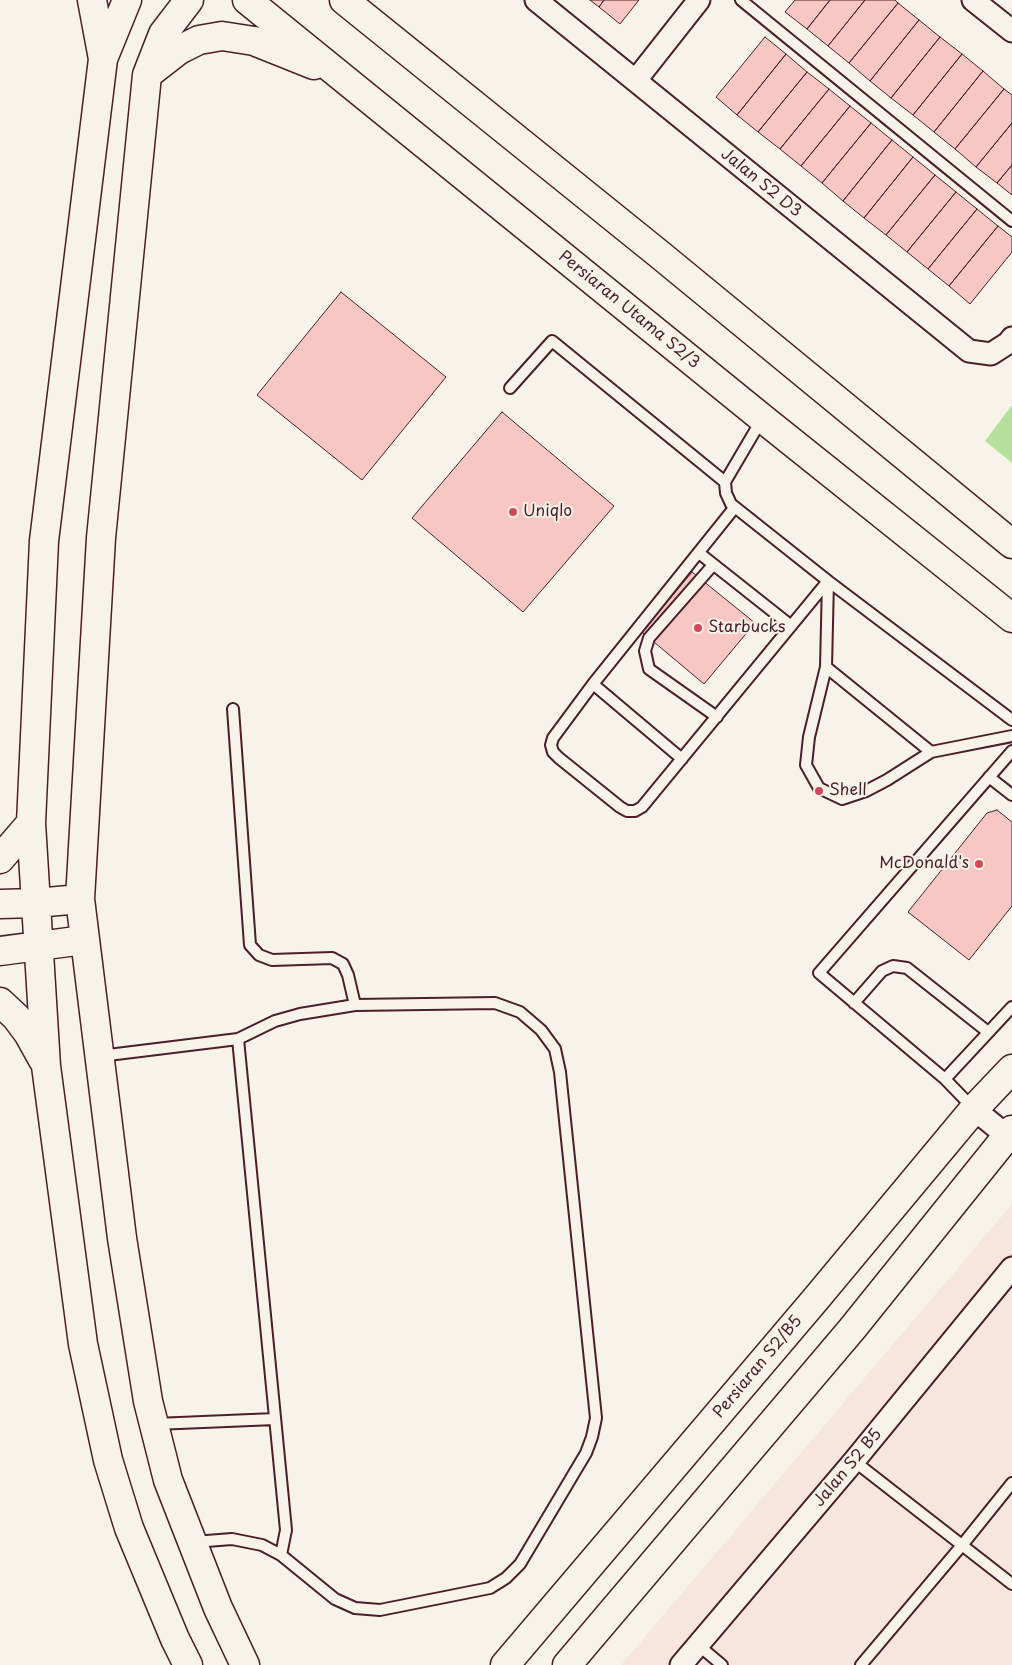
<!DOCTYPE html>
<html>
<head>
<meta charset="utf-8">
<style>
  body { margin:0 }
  canvas { display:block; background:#f7f3e8 }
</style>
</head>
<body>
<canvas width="1012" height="1665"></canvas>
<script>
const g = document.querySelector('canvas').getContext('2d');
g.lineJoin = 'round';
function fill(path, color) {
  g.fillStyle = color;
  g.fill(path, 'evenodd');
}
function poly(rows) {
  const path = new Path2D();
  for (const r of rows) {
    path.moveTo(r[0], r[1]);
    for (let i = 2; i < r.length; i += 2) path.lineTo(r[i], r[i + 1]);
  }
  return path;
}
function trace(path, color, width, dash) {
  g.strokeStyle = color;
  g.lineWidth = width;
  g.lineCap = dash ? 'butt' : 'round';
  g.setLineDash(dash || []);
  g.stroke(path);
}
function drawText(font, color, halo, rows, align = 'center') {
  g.font = font + ' "Playpen Sans",sans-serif';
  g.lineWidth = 4;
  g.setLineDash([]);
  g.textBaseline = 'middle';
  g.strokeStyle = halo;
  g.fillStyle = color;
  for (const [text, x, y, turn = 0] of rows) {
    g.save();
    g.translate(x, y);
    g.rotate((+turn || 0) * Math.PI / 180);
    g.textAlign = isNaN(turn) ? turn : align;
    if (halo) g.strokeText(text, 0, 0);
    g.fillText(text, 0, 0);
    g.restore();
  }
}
const built = poly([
  [1012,1204,1012,1665,621,1665]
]);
const green = poly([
  [1012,405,1012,463,985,441]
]);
const building = poly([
  [590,0,604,0,599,7,590,0],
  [604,0,639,0,620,24,599,7,604,0],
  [795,0,830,0,807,29,785,12,795,0],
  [830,0,865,0,828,46,807,29,830,0],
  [865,0,895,0,898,3,849,63,828,46,865,0],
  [898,3,919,20,870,81,849,63,898,3],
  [919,20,940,37,891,98,870,81,919,20],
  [765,37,786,54,737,115,716,97,765,37],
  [940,37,962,54,913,115,891,98,940,37],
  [786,54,807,72,758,132,737,115,786,54],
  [962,54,983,71,934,132,913,115,962,54],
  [983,71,1004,89,955,149,934,132,983,71],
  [807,72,829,89,780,149,758,132,807,72],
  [829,89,850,106,801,166,780,149,829,89],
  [1004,89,1012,95,1012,123,976,167,955,149,1004,89],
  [850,106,871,123,822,183,801,166,850,106],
  [871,123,892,140,843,201,822,183,871,123],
  [1012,123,1012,165,997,183,976,167,1012,123],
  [892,140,913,157,864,218,843,201,892,140],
  [913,157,935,175,886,235,864,218,913,157],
  [1012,165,1012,195,997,183,1012,165],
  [935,175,956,192,907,252,886,235,935,175],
  [956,192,977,209,928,269,907,252,956,192],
  [977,209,998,226,949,286,928,269,977,209],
  [998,226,1012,237,1012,252,970,304,949,286,998,226],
  [341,292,446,377,362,480,257,395,341,292],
  [502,412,614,506,523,612,412,518,502,412],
  [692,572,755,623,704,684,642,632,692,572],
  [997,810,1012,822,1012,906,969,960,908,912,987,813,997,810]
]);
const lane = poly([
  [741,0,1012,221],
  [510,388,552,341,725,482],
  [762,419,725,482,726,493,731,504,828,581,1012,720],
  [735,507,593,684,553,738,551,745,553,752,559,758,620,807,627,811,635,811,642,807,828,581],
  [699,553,790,625],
  [713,565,649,638,645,651,649,669,717,717],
  [828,581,826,667,809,737,806,765,819,788,842,799,866,791,887,780,931,752,1012,736],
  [826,667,931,752],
  [593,684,682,759],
  [233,709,250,945,259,955,272,960,332,958,343,964,348,975,355,1005],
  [989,777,1012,795],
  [854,1003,882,971,893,966,907,968,988,1032],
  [238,1039,286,1530,281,1555],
  [100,1056,238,1039,275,1021,300,1014,355,1005,495,1003,520,1012,541,1030,555,1049,560,1072,596,1418,592,1437,586,1453,520,1564,506,1578,490,1588,380,1610,355,1608,335,1599,281,1555,262,1545,232,1539,194,1542],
  [945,1079,1012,1007],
  [973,1108,945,1079,819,973,1012,751],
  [155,1424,275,1419],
  [854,1461,1012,1584],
  [697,1644,722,1665],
  [861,1665,963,1544,1012,1483]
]);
const street = poly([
  [536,0,969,351,991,354,1008,343,1012,338],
  [973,0,1012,31],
  [636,80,699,0],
  [974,1109,1012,1140],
  [681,1665,854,1461,1012,1268]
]);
const secondary = poly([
  [92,0,103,59],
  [127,0,103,59,44,541,31,823,46,1066,83,1344,108,1460,129,1528,175,1639,188,1665],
  [189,0,163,34,147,75,101,538,80,899,122,1238,148,1401,168,1480,218,1608,245,1665],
  [247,0,762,418,1012,618],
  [344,0,659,254,1012,544],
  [148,74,179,50,199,40,222,36,254,41,314,65],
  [0,859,31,823],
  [0,904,36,903,80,899],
  [0,951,84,940],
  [0,1002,16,1017,28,1033,43,1060],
  [505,1665,815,1300,974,1109,1012,1069],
  [567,1665,852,1329,1012,1130]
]);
const markers = [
  [513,512,5,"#d1495b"],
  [698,628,5,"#d1495b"],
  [819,791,5,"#d1495b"],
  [979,864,5,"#d1495b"]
];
const streetNames = [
  ["Jalan S2 D3",761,183,39],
  ["Persiaran Utama S2/3",629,310,39],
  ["Persiaran S2/B5",758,1367,-50],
  ["Jalan S2 B5",848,1468,-50]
];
const poiNames = [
  ["Uniqlo",523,512],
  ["Starbucks",708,628],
  ["Shell",829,791],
  ["McDonald's",969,864,"right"]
];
fill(built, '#f7e6dd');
fill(green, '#b7e09c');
fill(building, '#f8c7c3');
trace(building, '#4a1f2b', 1);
trace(lane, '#4a1f2b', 14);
trace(street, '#4a1f2b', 25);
trace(secondary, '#4a1f2b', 31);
trace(lane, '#f7f3e8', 10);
trace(street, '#f7f3e8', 21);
trace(secondary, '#f7f3e8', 28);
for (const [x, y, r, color] of markers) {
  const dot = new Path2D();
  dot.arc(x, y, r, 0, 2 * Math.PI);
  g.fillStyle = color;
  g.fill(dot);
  trace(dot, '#f7f3e8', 2);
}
drawText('16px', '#4a1f2b', '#f7f3e8', streetNames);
drawText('16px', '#4a1f2b', '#f7f3e8', poiNames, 'left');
</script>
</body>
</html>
